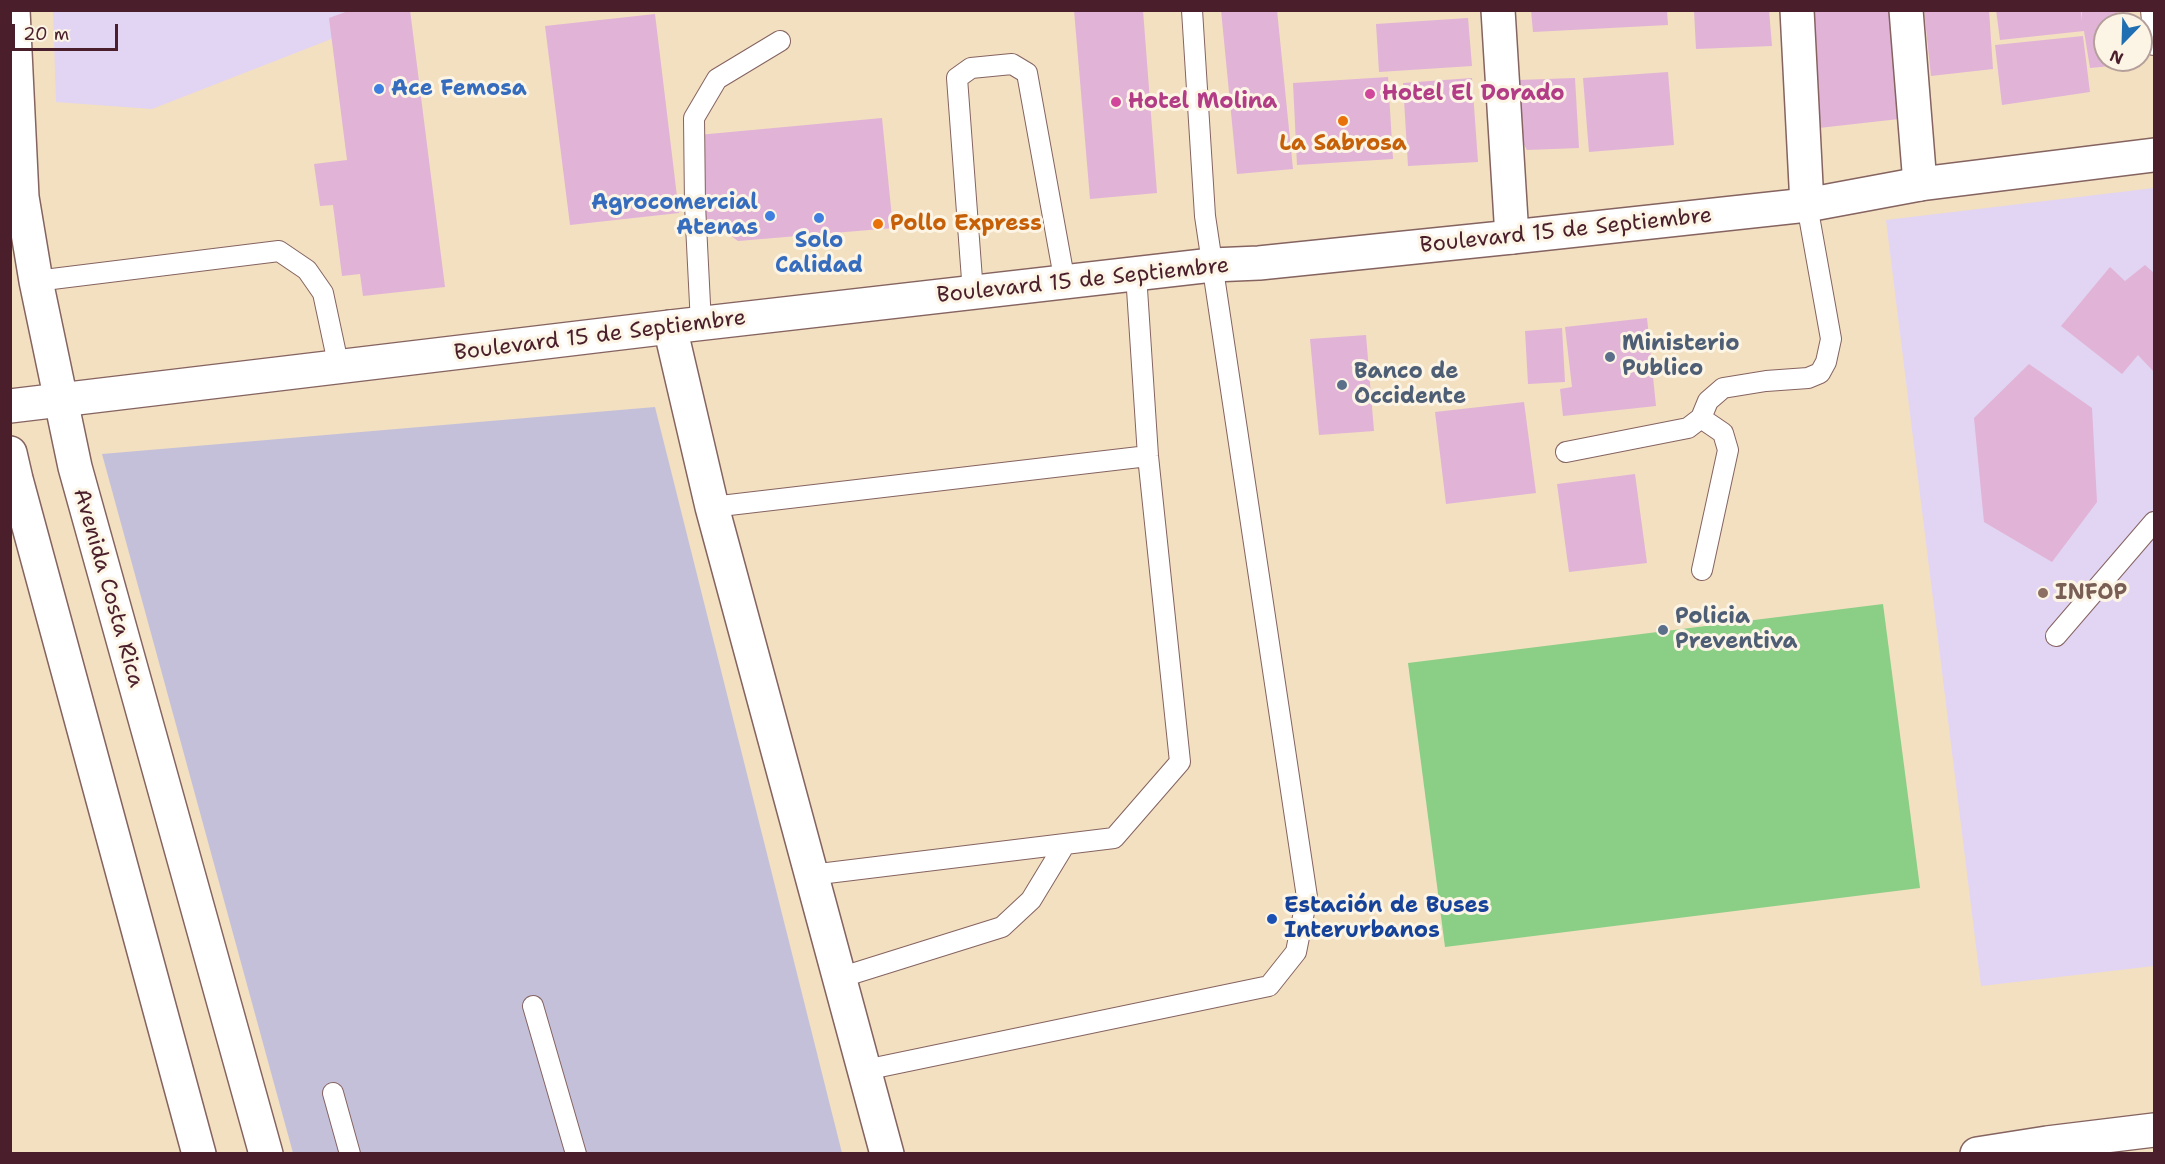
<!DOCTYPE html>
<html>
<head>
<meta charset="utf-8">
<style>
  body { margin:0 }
  #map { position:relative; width:2165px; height:1164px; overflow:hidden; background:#f2e0c1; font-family:"Shantell Sans",sans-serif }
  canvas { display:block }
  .frame { position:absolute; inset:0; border:12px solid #4a1f2b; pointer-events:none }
  .north { position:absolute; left:2093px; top:12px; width:60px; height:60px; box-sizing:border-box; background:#fcf5e5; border:2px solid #b59f9b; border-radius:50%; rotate:203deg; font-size:16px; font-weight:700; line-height:24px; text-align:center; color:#4a1f2b }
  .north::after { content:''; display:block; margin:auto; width:21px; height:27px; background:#1f6fb2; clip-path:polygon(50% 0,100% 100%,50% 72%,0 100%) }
  .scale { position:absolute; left:12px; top:24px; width:106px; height:27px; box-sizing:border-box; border:3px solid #4a1f2b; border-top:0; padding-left:8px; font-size:18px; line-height:21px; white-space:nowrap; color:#4a1f2b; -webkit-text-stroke:4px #fcf5e5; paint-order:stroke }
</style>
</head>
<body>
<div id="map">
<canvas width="2165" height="1164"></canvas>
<div class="frame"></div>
<div class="north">N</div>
<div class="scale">20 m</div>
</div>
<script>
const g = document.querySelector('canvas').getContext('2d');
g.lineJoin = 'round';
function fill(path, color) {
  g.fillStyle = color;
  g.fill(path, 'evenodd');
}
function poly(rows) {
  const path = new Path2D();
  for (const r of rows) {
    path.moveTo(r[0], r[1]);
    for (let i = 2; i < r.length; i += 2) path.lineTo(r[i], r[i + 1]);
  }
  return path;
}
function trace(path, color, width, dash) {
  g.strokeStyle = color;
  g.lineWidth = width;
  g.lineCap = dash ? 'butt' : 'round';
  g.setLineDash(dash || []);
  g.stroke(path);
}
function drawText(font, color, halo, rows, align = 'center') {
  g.font = font + ' "Shantell Sans",sans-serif';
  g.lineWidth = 6;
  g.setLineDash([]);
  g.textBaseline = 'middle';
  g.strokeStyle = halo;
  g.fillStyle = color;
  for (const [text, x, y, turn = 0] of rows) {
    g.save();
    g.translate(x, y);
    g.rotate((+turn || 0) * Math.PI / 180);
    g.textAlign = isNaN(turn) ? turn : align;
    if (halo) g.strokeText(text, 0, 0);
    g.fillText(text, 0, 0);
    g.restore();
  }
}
const built = poly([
  [53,11,403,11,152,109,56,102],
  [2154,188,2154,966,1981,986,1886,220]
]);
const industrial = poly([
  [655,407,842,1153,293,1153,102,454]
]);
const green = poly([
  [1883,604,1920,888,1445,947,1408,663]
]);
const building = poly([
  [351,10,410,10,445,287,363,296,360,274,342,276,333,205,320,206,314,164,347,160,329,18],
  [1074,10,1143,10,1157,193,1090,199],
  [1221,10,1277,10,1293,169,1237,174],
  [1531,10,1667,10,1668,25,1533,32],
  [1694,10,1769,10,1772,46,1696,49],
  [1801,10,1892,10,1899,119,1810,129],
  [1924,10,1989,10,1993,69,1931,76],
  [1996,10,2081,10,2082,21,2082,10,2117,10,2118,24,2105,24,2105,60,2122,60,2122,65,2090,68,2084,31,2000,40],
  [655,14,679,213,570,225,545,26],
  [1468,18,1472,66,1379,72,1376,24],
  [2083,36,2090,92,2002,105,1995,45],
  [1668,72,1674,145,1589,152,1583,78],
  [1388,77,1393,159,1297,165,1293,83],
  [1472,78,1478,162,1408,166,1403,83],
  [1575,78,1579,148,1527,150,1521,139,1518,80],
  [882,118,893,228,738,241,706,218,698,135],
  [2145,265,2154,273,2154,372,2138,355,2122,374,2061,326,2110,267,2125,281],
  [1647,318,1656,406,1563,416,1560,389,1572,387,1565,327],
  [1562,328,1565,382,1528,384,1525,331],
  [1366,335,1374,431,1319,435,1310,339],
  [2029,364,2092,408,2097,502,2052,562,1984,522,1974,418],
  [1524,402,1536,493,1446,504,1435,412],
  [1635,474,1647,563,1569,572,1557,484]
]);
const lane = poly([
  [2151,10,2154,45],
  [36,281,279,251,307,270,323,293,339,368],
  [973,293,957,78,971,68,1012,64,1027,73,1065,283],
  [701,324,695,205,694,118,717,79,780,41],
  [1701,418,1723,433,1728,450,1702,570],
  [1566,452,1688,428,1701,418,1708,401,1723,388,1766,381,1808,378,1820,373,1826,362,1831,339,1807,205],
  [712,507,1148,456],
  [2056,636,2154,522],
  [811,875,1114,838,1180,762,1148,456,1136,274],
  [839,978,1002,927,1031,900,1065,844],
  [533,1006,576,1154],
  [865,1070,1269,986,1296,952,1307,897,1205,216,1192,10],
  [333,1093,350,1154]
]);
const street = poly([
  [13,10,22,197,36,281,75,467,266,1154],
  [1498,10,1512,237],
  [1797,10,1807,205],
  [1906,10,1920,184],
  [670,327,712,507,887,1154],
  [10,453,16,479,199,1154],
  [1977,1154,2047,1143,2154,1130]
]);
const secondary = poly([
  [10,406,670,327,1212,265,1259,263,1512,237,1807,205,1920,184,2154,155]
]);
const markers = [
  [379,89,6,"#3f7fe0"],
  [1370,94,6,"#d1479c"],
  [1116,102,6,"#d1479c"],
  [1343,121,6,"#e8710a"],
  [770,216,6,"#3f7fe0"],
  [819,218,6,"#3f7fe0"],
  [878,224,6,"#e8710a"],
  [1610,357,6,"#5c6f8a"],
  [1342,385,6,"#5c6f8a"],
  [2043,593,6,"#8d6e63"],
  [1663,630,6,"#5c6f8a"],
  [1272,919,6,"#1a4fb4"]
];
const shopNames = [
  ["Ace Femosa",391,89],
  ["Agrocomercial",758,203,"right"],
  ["Atenas",758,228,"right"],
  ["Solo",819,241,"center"],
  ["Calidad",819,266,"center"]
];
const hotelNames = [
  ["Hotel El Dorado",1382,94],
  ["Hotel Molina",1128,102]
];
const foodNames = [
  ["La Sabrosa",1343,144],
  ["Pollo Express",890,224,"left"]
];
const streetNames = [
  ["Boulevard 15 de Septiembre",1566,231,-6],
  ["Boulevard 15 de Septiembre",1083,281,-6],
  ["Boulevard 15 de Septiembre",600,336,-7],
  ["Avenida Costa Rica",108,588,74]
];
const serviceNames = [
  ["Ministerio",1622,344],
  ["Publico",1622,369],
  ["Banco de",1354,372],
  ["Occidente",1354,397],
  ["Policia",1675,617],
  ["Preventiva",1675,642]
];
const educationNames = [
  ["INFOP",2055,593]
];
const transitNames = [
  ["Estación de Buses",1284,906],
  ["Interurbanos",1284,931]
];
fill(built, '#e2d4f3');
fill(industrial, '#c5c0da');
fill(green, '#8bce86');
fill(building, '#e1b3d7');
trace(lane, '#856360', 22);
trace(street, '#856360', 36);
trace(secondary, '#856360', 36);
trace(lane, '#fff', 20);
trace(street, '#fff', 33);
trace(secondary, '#fff', 33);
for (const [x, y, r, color] of markers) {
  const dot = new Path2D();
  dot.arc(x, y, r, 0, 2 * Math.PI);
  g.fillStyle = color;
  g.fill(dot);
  trace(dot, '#fcf5e5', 2);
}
drawText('bold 22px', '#366cbe', '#fcf5e5', shopNames, 'left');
drawText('bold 22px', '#b23c85', '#fcf5e5', hotelNames, 'left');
drawText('bold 22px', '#c56008', '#fcf5e5', foodNames);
drawText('22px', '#4a1f2b', '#fcf5e5', streetNames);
drawText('bold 22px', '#4e5e75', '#fcf5e5', serviceNames, 'left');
drawText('bold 22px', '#785e54', '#fcf5e5', educationNames, 'left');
drawText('bold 22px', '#164399', '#fcf5e5', transitNames, 'left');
</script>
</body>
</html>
